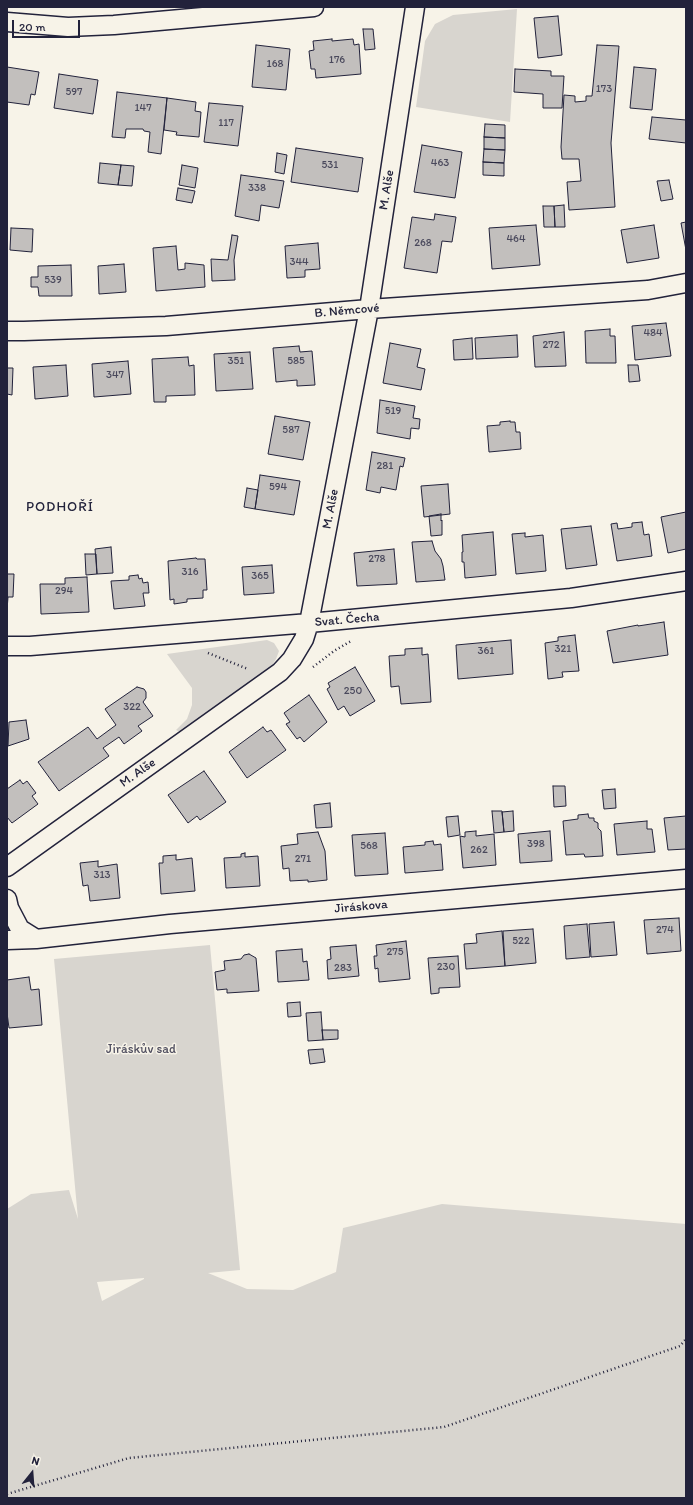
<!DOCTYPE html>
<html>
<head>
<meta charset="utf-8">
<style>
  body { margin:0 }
  #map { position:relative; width:693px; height:1505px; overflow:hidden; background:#f7f3e8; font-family:Itim,sans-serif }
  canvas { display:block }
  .frame { position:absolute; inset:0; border:8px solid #22223b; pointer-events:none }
  .north { position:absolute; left:12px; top:1453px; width:40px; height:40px; -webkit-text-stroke:3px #f7f3e8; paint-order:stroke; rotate:17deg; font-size:11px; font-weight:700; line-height:16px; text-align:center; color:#22223b }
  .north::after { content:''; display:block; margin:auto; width:14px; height:18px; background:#22223b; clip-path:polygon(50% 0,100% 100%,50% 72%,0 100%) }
  .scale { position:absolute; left:12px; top:20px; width:68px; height:18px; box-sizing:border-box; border:2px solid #22223b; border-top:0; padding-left:5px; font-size:12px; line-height:14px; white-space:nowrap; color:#22223b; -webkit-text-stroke:3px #f7f3e8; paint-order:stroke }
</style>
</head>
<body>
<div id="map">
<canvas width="693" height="1505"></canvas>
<div class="frame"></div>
<div class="north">N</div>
<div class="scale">20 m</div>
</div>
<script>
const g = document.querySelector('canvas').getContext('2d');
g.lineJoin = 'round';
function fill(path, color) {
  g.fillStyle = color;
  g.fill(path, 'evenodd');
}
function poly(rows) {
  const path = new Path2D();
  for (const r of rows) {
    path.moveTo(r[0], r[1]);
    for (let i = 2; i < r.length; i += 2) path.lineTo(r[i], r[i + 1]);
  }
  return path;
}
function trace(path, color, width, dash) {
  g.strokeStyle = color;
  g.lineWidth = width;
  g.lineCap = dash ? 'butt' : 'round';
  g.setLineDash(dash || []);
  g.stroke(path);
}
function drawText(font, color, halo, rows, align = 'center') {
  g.font = font + ' Itim,sans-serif';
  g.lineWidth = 3;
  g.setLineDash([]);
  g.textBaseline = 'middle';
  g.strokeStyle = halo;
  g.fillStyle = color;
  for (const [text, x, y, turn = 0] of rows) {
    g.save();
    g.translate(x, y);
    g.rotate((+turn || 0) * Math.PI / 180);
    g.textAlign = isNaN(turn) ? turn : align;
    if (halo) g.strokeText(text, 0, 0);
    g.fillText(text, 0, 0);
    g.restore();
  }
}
const green = poly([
  [517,9,510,122,416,107,425,41,435,24,453,15],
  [267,640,274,643,279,651,276,659,271,667,182,733,176,730,187,719,192,705,192,688,167,654],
  [210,945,240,1270,208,1273,247,1289,293,1290,336,1272,343,1228,442,1204,686,1224,686,1498,7,1498,7,1209,31,1194,69,1190,78,1219,54,959],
  [144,1278,144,1279,102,1301,97,1282]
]);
const building = poly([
  [558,16,562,55,538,58,534,18,558,16],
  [363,29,373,29,375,49,365,50,363,29],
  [332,39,332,41,353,39,354,45,359,44,361,74,316,78,315,69,311,69,309,51,314,50,313,41,332,39],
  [256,45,290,49,286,90,252,87,256,45],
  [597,45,619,46,611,143,615,207,569,210,567,182,581,181,579,159,562,159,561,147,564,95,575,96,575,102,586,101,586,96,592,96,597,45],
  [7,67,39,72,35,95,31,94,29,105,7,102,7,67],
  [634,67,656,69,652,110,630,108,634,67],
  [515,69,551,71,551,76,564,76,562,108,543,108,543,94,514,92,515,69],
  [59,74,98,80,93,114,54,108,59,74],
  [117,92,167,98,161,154,148,152,150,132,144,131,143,129,126,129,125,138,112,137,117,92],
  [167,98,196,102,195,111,201,112,199,137,176,135,177,132,164,130,167,98],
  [209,103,243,106,238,146,204,142,209,103],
  [652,117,686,120,686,143,649,139,652,117],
  [485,124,505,125,505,138,484,137,485,124],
  [484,137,505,138,505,150,484,149,484,137],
  [422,145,462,152,455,198,414,192,422,145],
  [296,148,363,158,358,192,291,182,296,148],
  [484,149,505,150,504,163,483,162,484,149],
  [277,153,287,155,284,174,275,172,277,153],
  [483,162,504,163,504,176,483,175,483,162],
  [100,163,121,165,118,185,98,183,100,163],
  [121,165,134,166,132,186,118,185,121,165],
  [182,165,198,168,195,188,179,185,182,165],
  [241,175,284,181,279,208,261,205,259,221,235,216,241,175],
  [669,180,673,199,661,201,657,181,669,180],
  [178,188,195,191,192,203,176,200,178,188],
  [564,205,565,227,555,227,554,206,564,205],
  [543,206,554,206,555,227,544,227,543,206],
  [435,214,456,217,452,242,442,241,437,273,404,268,412,217,434,220,435,214],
  [686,222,686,250,681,223,686,222],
  [536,225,540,265,492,269,489,228,536,225],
  [654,225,659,258,627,263,621,230,654,225],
  [11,228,33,229,32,252,10,250,11,228],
  [232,235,238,236,234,260,235,280,212,281,211,259,228,260,232,235],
  [318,243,320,269,305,270,305,277,287,278,285,246,318,243],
  [176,246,178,270,185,269,185,263,204,265,205,287,156,291,153,248,176,246],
  [124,264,126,292,99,294,98,266,124,264],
  [71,265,72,296,39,296,38,287,31,287,31,277,38,277,38,266,71,265],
  [666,323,671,356,635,360,632,326,666,323],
  [610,329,610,336,615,336,616,363,586,363,585,331,610,329],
  [564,332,566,366,535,367,533,336,564,332],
  [517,335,518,357,476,359,475,338,517,335],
  [472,338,473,359,454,360,453,340,472,338],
  [390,343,421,349,417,367,425,369,421,390,383,383,390,343],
  [299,346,300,352,312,351,315,385,297,386,297,380,276,382,273,348,299,346],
  [250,352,253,389,216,391,214,354,250,352],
  [188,357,189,366,194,365,195,395,166,396,166,402,154,402,152,359,188,357],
  [128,361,131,394,94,397,92,364,128,361],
  [66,365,68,396,35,399,33,367,66,365],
  [628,365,638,365,640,381,629,382,628,365],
  [7,368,13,368,12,395,7,394,7,368],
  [380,400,415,406,413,418,420,419,419,429,411,428,410,439,377,433,380,400],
  [275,416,310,422,303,460,268,454,275,416],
  [510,421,510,422,515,422,516,432,520,432,521,449,489,452,487,426,500,425,500,422,510,421],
  [372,452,405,458,403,467,400,466,396,490,381,487,380,493,366,490,372,452],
  [260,475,300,481,294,515,255,509,260,475],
  [448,484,450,514,424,517,421,486,448,484],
  [247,488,258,490,255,509,244,507,247,488],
  [686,512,686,549,668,553,661,517,686,512],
  [441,514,441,521,442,520,442,535,431,536,429,516,441,514],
  [642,522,644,535,649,534,652,556,617,561,611,524,617,523,618,529,632,527,632,523,642,522],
  [591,526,597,565,566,569,561,529,591,526],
  [493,532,496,575,465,578,464,562,462,562,462,552,463,552,462,535,493,532],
  [525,533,525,537,543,535,546,571,516,574,512,534,525,533],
  [432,541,435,551,441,559,443,566,445,580,416,582,412,542,432,541],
  [111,547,113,573,97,574,95,549,111,547],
  [394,549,397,584,357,586,354,553,394,549],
  [85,554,96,554,97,574,86,575,85,554],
  [196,558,197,559,205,559,207,590,203,590,203,598,187,599,187,602,174,604,174,599,170,600,168,561,196,558],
  [272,565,274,593,244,595,242,567,272,565],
  [7,574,14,574,13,597,8,597,7,610,7,574],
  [138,575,139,579,142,578,143,583,148,582,149,593,143,593,145,606,114,609,111,581,129,580,129,576,138,575],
  [87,577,89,612,41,614,40,584,65,584,65,578,87,577],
  [664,622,668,655,613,663,607,631,638,625,638,626,664,622],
  [575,635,579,671,562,672,563,677,548,679,545,643,558,641,558,637,575,635],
  [511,640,513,674,458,679,456,645,511,640],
  [422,648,422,655,428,654,431,702,401,704,399,686,391,687,389,656,405,655,405,649,422,648],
  [355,667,375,701,350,716,344,706,338,710,327,689,330,687,328,683,355,667],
  [137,687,144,689,146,692,146,698,143,702,153,716,138,726,142,731,124,744,119,737,103,748,109,756,59,791,38,762,88,727,97,739,116,725,105,709,137,687],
  [309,695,327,722,304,742,300,737,297,739,286,724,290,722,284,713,309,695],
  [26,720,29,739,8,746,9,722,26,720],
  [263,727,267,732,271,730,286,750,247,778,229,752,263,727],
  [204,771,226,802,200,820,197,816,188,823,168,795,204,771],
  [20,780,23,784,27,781,36,793,32,796,38,804,12,823,7,817,7,789,20,780],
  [553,786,565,786,566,806,554,807,553,786],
  [615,789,616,808,604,809,602,790,615,789],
  [330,803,332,827,316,828,314,805,330,803],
  [492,811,502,811,504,832,494,833,492,811],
  [513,811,514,831,504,832,502,812,513,811],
  [588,814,589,818,594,818,594,821,598,823,598,828,601,831,603,856,585,857,584,854,566,855,563,821,578,819,578,815,588,814],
  [458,816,460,835,448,837,446,817,458,816],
  [686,816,686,849,668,850,664,818,686,816],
  [647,821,647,829,652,829,655,852,617,855,614,824,647,821],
  [476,831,476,836,494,834,496,865,463,868,460,836,465,837,465,832,476,831],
  [550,831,552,861,520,863,518,834,550,831],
  [318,832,325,851,327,880,308,882,308,880,290,881,289,868,283,869,281,846,298,844,297,834,318,832],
  [385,833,388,874,355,876,352,835,385,833],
  [433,841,434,845,441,844,443,870,405,873,403,847,425,845,425,842,433,841],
  [245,853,245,857,258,856,260,886,226,888,224,858,241,857,241,854,245,853],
  [176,855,176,860,192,858,195,891,161,894,159,863,163,863,163,856,176,855],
  [98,861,98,867,117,864,120,898,90,901,88,885,83,886,80,863,98,861],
  [679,918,681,951,647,954,644,920,679,918],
  [614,922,617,955,591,957,589,924,614,922],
  [587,924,590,957,566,959,564,926,587,924],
  [533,929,536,963,505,966,503,931,533,929],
  [502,931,505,966,466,969,464,944,477,943,476,934,502,931],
  [406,941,410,979,379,982,378,968,375,969,374,956,377,956,376,945,406,941],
  [356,945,359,976,328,979,327,960,331,959,330,947,356,945],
  [302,949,303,962,307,961,309,980,278,982,276,951,302,949],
  [249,954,256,958,259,991,227,993,227,989,217,990,215,972,225,970,224,961,241,959,244,955,249,954],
  [458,956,460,987,439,988,439,993,431,994,428,958,458,956],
  [29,977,31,990,39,989,42,1025,9,1028,7,1013,7,980,29,977],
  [300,1002,301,1016,288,1017,287,1003,300,1002],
  [321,1012,323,1040,308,1041,306,1013,321,1012],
  [322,1030,338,1030,338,1039,323,1040,322,1030],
  [323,1049,325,1062,310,1064,308,1050,323,1049]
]);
const path = poly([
  [208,653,248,669],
  [313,667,334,651,351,641],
  [7,1494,129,1458,444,1427,680,1346,686,1339]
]);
const street = poly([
  [7,22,68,27,114,25,314,7],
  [7,331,24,331,166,326,369,309,648,290,686,283],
  [7,646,30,646,309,623,571,598,686,581],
  [7,867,280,672,292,659,304,639,309,623,369,309,415,7],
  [7,899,9,908,20,929,36,939],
  [7,940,36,939,170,924,686,879]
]);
const numberNames = [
  ["176",337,60],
  ["168",275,64],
  ["173",604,89],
  ["597",74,92],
  ["147",143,108],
  ["117",226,123],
  ["463",440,163],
  ["531",330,165],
  ["338",257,188],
  ["464",516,239],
  ["268",423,243],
  ["344",299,262],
  ["539",53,280],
  ["484",653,333],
  ["272",551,345],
  ["351",236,361],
  ["585",296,361],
  ["347",115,375],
  ["519",393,411],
  ["587",291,430],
  ["281",385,466],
  ["594",278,487],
  ["278",377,559],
  ["316",190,572],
  ["365",260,576],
  ["294",64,591],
  ["321",563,649],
  ["361",486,651],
  ["250",353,691],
  ["322",132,707],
  ["398",536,844],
  ["568",369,846],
  ["262",479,850],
  ["271",303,859],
  ["313",102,875],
  ["274",665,930],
  ["522",521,941],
  ["275",395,952],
  ["230",446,967],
  ["283",343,968]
];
const streetNames = [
  ["M. Alše",387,190,-81],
  ["B. Němcové",347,311,-5],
  ["M. Alše",331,509,-79],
  ["Svat. Čecha",347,620,-5],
  ["M. Alše",138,773,-35],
  ["Jiráskova",361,907,-5]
];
const parkNames = [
  ["Jiráskův sad",141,1050]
];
const neighbourhoodNames = [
  ["PODHOŘÍ",60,507]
];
fill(green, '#d8d5cf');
fill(building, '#c2bfbd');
trace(building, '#22223b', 1);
trace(street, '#22223b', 21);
trace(path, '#22223b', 2.5, [1, 3]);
trace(street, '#f7f3e8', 18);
drawText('11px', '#4a495c', null, numberNames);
drawText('13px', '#22223b', '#f7f3e8', streetNames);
drawText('13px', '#504f60', '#f7f3e8', parkNames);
g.letterSpacing = '1px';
drawText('14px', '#22223b', '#f7f3e8', neighbourhoodNames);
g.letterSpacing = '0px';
</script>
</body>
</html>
